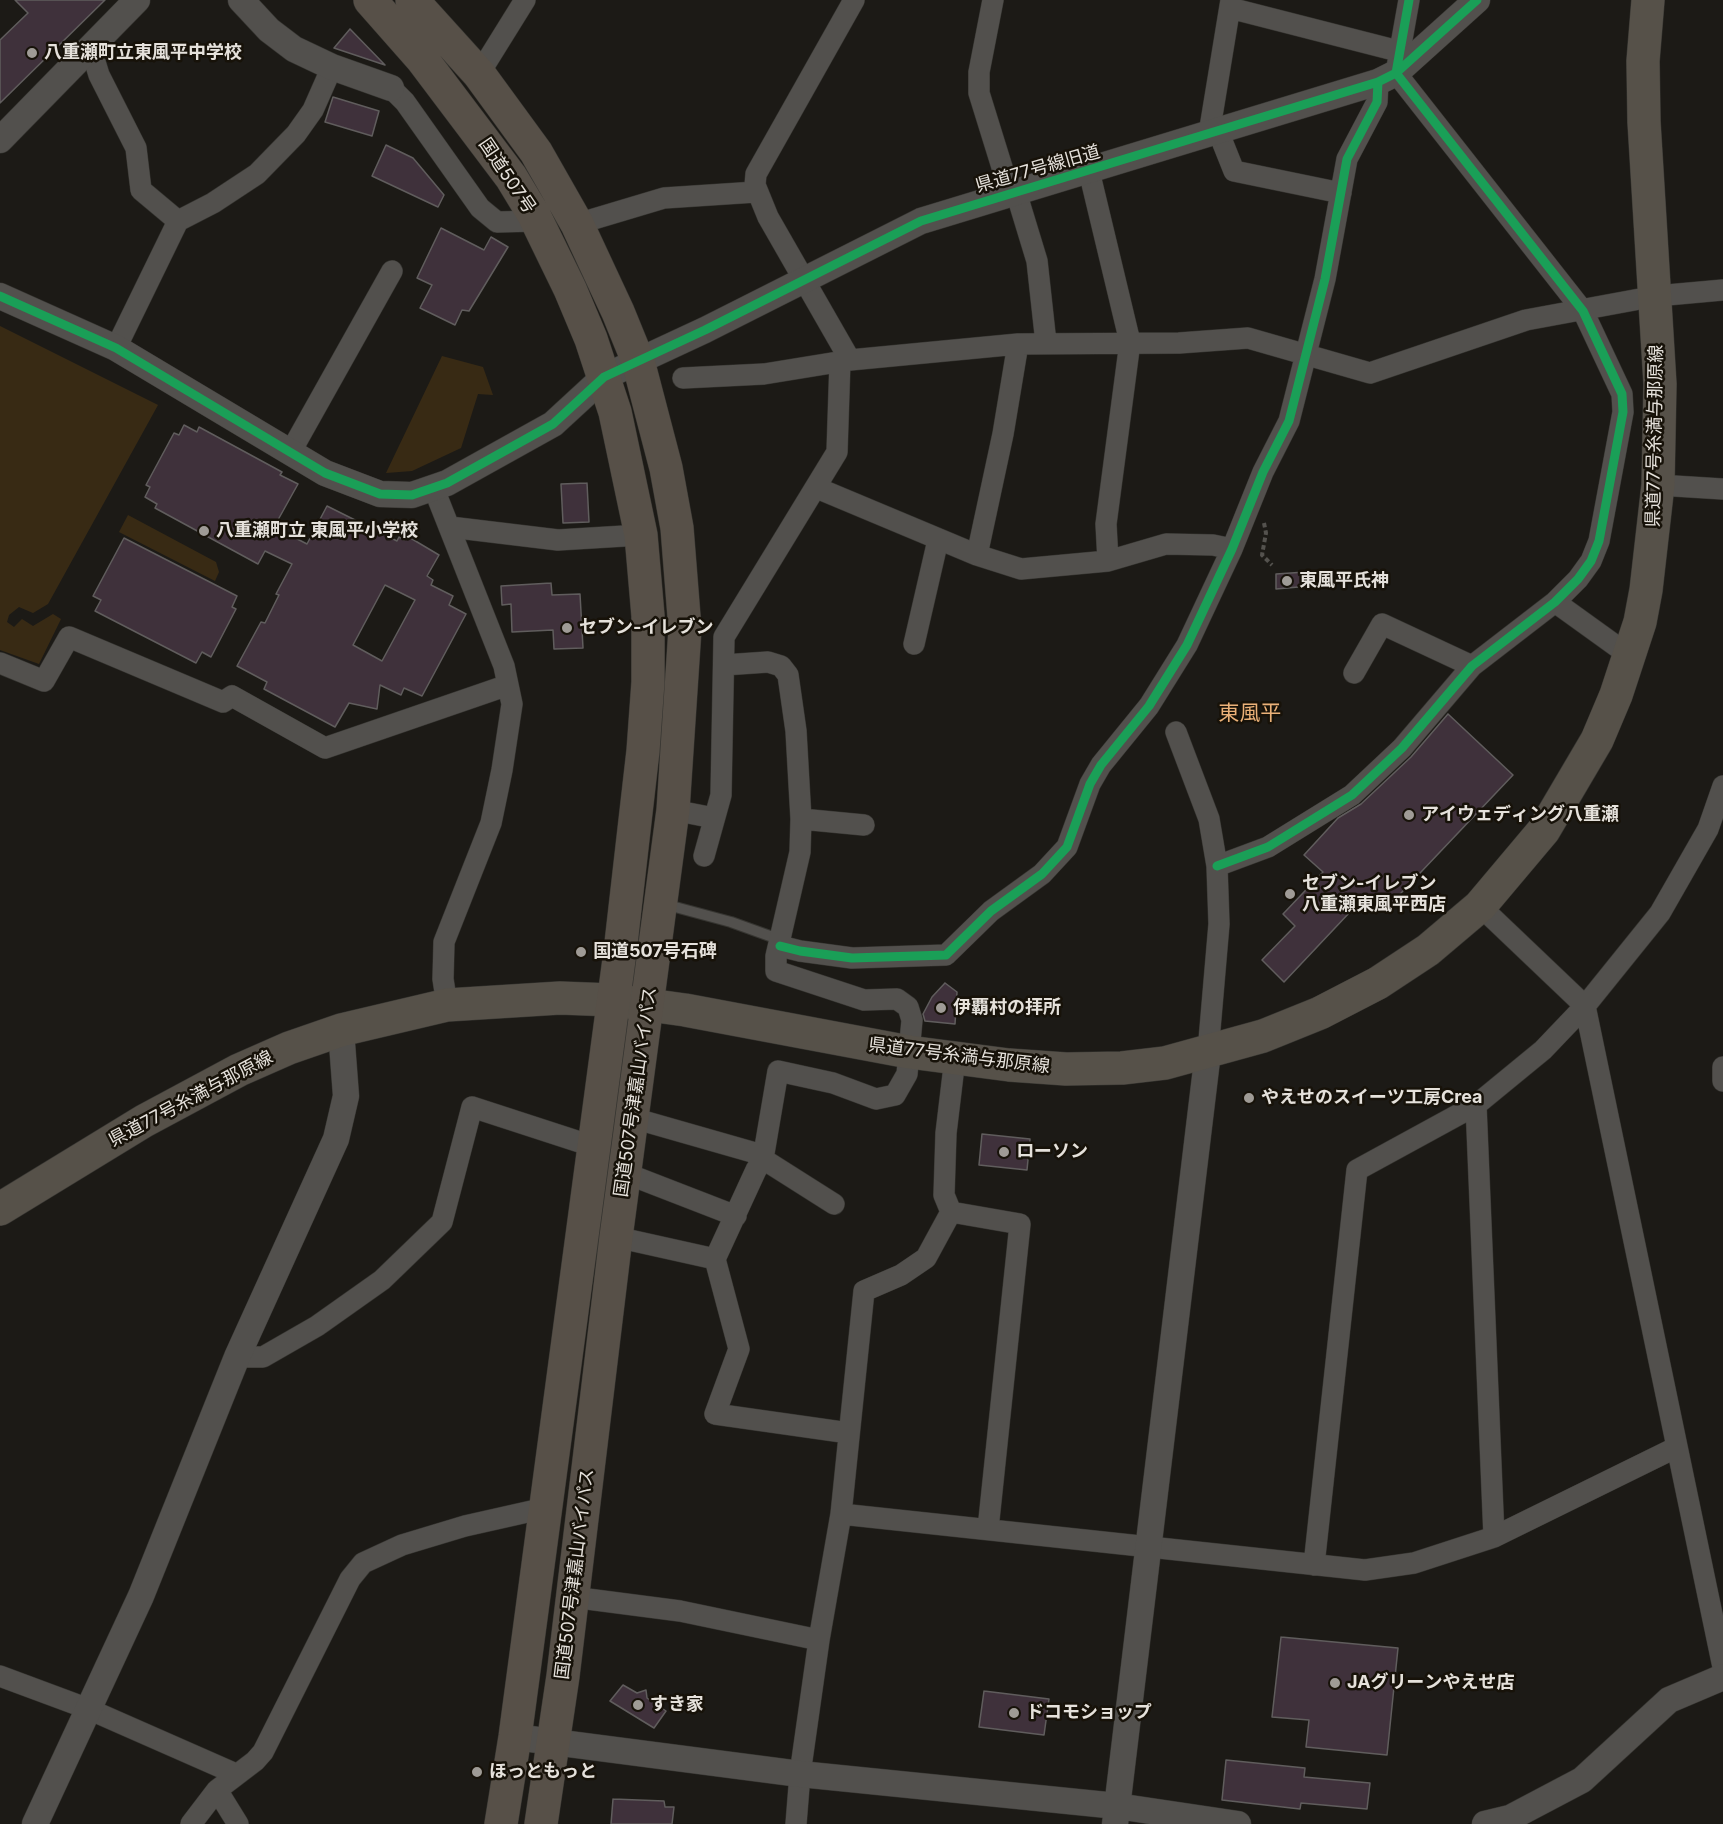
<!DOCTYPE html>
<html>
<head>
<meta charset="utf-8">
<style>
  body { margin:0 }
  canvas { display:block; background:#1c1a16 }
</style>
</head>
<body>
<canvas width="1723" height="1824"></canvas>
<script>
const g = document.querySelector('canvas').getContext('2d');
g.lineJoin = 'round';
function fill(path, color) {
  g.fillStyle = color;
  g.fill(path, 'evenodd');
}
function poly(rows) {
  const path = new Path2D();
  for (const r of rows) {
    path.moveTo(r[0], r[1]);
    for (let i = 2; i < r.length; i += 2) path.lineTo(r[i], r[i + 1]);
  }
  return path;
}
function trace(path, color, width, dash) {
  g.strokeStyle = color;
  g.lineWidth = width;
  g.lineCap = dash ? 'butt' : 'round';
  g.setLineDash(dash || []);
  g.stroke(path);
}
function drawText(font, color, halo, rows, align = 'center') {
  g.font = font + ' Inter,"Noto Sans JP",sans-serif';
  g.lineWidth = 5;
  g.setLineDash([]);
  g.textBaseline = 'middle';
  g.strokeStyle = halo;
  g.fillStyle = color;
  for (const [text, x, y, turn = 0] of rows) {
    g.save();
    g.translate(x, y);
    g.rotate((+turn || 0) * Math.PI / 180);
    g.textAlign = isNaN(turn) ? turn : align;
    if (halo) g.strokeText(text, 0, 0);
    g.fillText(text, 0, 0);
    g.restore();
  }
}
const green = poly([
  [0,326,158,405,48,604,33,613,19,607,9,615,7,622,14,627,22,619,33,626,53,614,61,619,39,664,0,650],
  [442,356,483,367,493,395,478,394,461,448,412,471,386,473],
  [128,515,216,562,219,572,215,581,119,532]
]);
const building = poly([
  [15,0,105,0,0,103,0,40,28,13,15,0],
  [350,29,385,65,334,48,350,29],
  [333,97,379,111,372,136,325,122,333,97],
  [386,145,413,158,444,195,438,207,372,176,386,145],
  [441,228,484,250,491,237,508,247,469,311,462,310,455,325,420,308,432,285,417,278,441,228],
  [184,425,197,432,199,427,282,472,280,475,298,484,274,527,307,544,327,506,397,541,399,537,404,540,407,536,439,555,427,576,433,580,431,585,453,596,449,605,466,614,422,696,404,688,401,695,380,685,377,709,349,703,335,727,264,689,267,682,237,666,261,622,265,623,279,595,276,594,292,564,265,551,258,564,155,508,157,504,145,497,150,487,146,485,174,433,179,435,184,425],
  [385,585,415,600,382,661,353,645,385,585],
  [587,483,589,522,563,523,561,484,587,483],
  [124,538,237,596,232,607,236,609,211,657,202,652,196,663,95,611,101,600,93,596,124,538],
  [1320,571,1321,585,1276,589,1276,574,1320,571],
  [551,583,552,595,580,594,583,648,554,649,553,630,512,632,511,604,502,605,501,586,551,583],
  [1448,714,1513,775,1384,911,1367,894,1284,982,1262,960,1295,926,1283,914,1323,872,1304,855,1338,818,1361,804,1411,757,1448,714],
  [945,983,957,992,955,1024,925,1021,923,1014,932,997,945,983],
  [982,1134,1030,1139,1027,1170,979,1165,982,1134],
  [1281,1637,1398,1648,1387,1755,1306,1747,1309,1720,1272,1717,1281,1637],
  [623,1685,637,1693,646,1690,647,1698,666,1711,654,1728,610,1701,623,1685],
  [984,1691,1049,1699,1044,1735,979,1727,984,1691],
  [1226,1760,1305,1768,1304,1777,1370,1783,1367,1809,1301,1803,1300,1809,1222,1800,1226,1760],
  [613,1799,664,1801,665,1807,674,1807,672,1824,611,1824,613,1799]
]);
const path = poly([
  [1264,523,1266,533,1262,555,1272,565]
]);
const service = poly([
  [664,904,731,922,781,940]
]);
const minor = poly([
  [993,0,979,72,979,93,1010,193],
  [1230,8,1398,51],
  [91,49,99,75,136,148,141,190,178,221,213,203,257,174,296,134,313,110,332,67],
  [479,74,525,0],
  [391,88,405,102,480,208,497,222,537,221],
  [1218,131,1234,171,1341,193],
  [1209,134,1231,0],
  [1089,171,1130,342,1106,524,1108,561],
  [1016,192,1037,261,1046,343],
  [577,224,664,198,756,192],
  [116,348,178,221],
  [850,360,768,217,755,185,756,174,854,0],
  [683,378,764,374,850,360,1018,344,1179,343,1248,338,1370,373,1526,320,1656,296,1723,290],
  [290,453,392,271],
  [1658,485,1723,489],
  [817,488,977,555,1021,569,1108,561,1166,544,1213,545,1232,549],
  [434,489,504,666,512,704,502,770,491,823,444,942,443,979,447,1005],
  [450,527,558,540,641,535],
  [977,555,1003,434,1018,344],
  [1555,602,1630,656],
  [914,644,938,540],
  [0,663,44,681,69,637,223,702,232,696,325,748,508,685],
  [1354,673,1382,624,1472,666],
  [1176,732,1209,819,1217,866,1219,924,1208,1052],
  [673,810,714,818],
  [801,819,864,825],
  [704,856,721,795,724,637,837,452,840,361],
  [1217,866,1268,847,1352,795,1402,748,1472,666,1555,602,1578,579,1591,561,1599,541,1623,412,1622,394,1583,311,1396,73,1409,0],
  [1480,906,1585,1006,1723,1667],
  [780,946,800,951,852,958,946,955,991,911,1042,874,1067,847,1090,784,1101,765,1149,706,1187,645,1232,549,1263,472,1289,421,1325,279,1347,159,1377,102,1378,82],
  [1723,1067,1723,1081],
  [1476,1105,1494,1537],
  [633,1118,752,1152,763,1159,778,1071,833,1083,876,1099,895,1095,907,1074,912,1020,908,1007,897,999,864,1000,776,971,776,956,800,852,801,819,796,731,788,675,781,666,768,662,724,665],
  [625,1173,736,1216],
  [951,1212,944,1195,946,1133,955,1058],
  [616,1237,715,1259,739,1349,715,1414,849,1433],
  [715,1259,756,1170,763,1159,834,1204],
  [237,1357,263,1357,317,1326,382,1280,442,1222,472,1107,595,1147],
  [841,1514,1365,1570,1414,1563,1494,1537,1677,1447],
  [1314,1565,1357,1170,1476,1105,1543,1050,1585,1006,1660,913,1708,829,1723,786],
  [572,1597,680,1611,819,1640],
  [0,1676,86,1708,236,1774],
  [217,1790,238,1824],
  [191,1824,217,1790,255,1761,263,1752,350,1579,363,1563,402,1545,465,1526,545,1508],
  [796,1824,800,1774,819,1640,841,1514,864,1291,901,1275,926,1258,951,1212,1020,1224,988,1529]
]);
const tertiary = poly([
  [241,0,269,30,294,49,332,67,391,88],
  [0,140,137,0],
  [0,296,116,348,325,473,380,494,412,495,447,483,553,424,604,377,705,330,921,221,1378,82,1396,73,1477,0],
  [515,1737,800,1774,1117,1806,1238,1824],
  [35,1824,141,1596,237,1357,336,1139,346,1096,341,1030],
  [1115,1824,1208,1052],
  [1485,1824,1510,1818,1582,1780,1669,1700,1723,1677]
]);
const primary = poly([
  [0,1209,144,1121,239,1070,289,1048,341,1030,447,1005,560,998,613,1000,685,1010,909,1052,1009,1065,1066,1069,1122,1068,1165,1063,1263,1036,1320,1013,1378,983,1428,950,1480,906,1544,830,1597,740,1616,695,1640,622,1646,590,1658,485,1660,384,1644,122,1643,61,1648,0]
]);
const trunk = poly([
  [370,0,422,59,511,177,534,215,570,289,591,339,615,412,641,535,648,616,648,682,643,751,620,952,515,1737,501,1824],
  [412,0,479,74,536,152,577,224,618,312,638,361,666,468,677,528,685,629,673,810,616,1237,563,1676,541,1824]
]);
const cycleway = poly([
  [0,296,116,348,325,473,380,494,412,495,447,483,553,424,604,377,705,330,921,221,1378,82,1396,73,1477,0],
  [1217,866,1268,847,1352,795,1402,748,1472,666,1555,602,1578,579,1591,561,1599,541,1623,412,1622,394,1583,311,1396,73,1409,0],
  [780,946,800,951,852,958,946,955,991,911,1042,874,1067,847,1090,784,1101,765,1149,706,1187,645,1232,549,1263,472,1289,421,1325,279,1347,159,1377,102,1378,82]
]);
const markers = [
  [32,53,6,"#9f9b96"],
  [204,531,6,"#9f9b96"],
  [1287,581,6,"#9f9b96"],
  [567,628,6,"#9f9b96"],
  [1409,815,6,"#9f9b96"],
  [1290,894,6,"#9f9b96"],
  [581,952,6,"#9f9b96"],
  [941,1008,6,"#9f9b96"],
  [1249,1098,6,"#9f9b96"],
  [1004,1152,6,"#9f9b96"],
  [1335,1683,6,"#9f9b96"],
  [638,1705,6,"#9f9b96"],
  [1014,1713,6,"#9f9b96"],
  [477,1772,6,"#9f9b96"]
];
const poiNames = [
  ["八重瀬町立東風平中学校",44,53],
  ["八重瀬町立 東風平小学校",216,531],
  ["東風平氏神",1299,581],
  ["セブン-イレブン",579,628],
  ["アイウェディング八重瀬",1421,815],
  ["セブン-イレブン",1302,884],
  ["八重瀬東風平西店",1302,905],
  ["国道507号石碑",593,952],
  ["伊覇村の拝所",953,1008],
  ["やえせのスイーツ工房Crea",1261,1098],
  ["ローソン",1016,1152],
  ["JAグリーンやえせ店",1347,1683],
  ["すき家",650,1705],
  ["ドコモショップ",1026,1713],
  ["ほっともっと",489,1772]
];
const streetNames = [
  ["県道77号線旧道",1038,169,-16],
  ["国道507号",507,176,56],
  ["県道77号糸満与那原線",1655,436,-89],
  ["県道77号糸満与那原線",959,1056,7],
  ["国道507号津嘉山バイパス",636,1092,-82],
  ["県道77号糸満与那原線",191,1099,-28],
  ["国道507号津嘉山バイパス",575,1574,-83]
];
const quarterNames = [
  ["東風平",1250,714]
];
fill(green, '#382a14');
fill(building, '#3f313b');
trace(building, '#605d5d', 1.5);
trace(service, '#363531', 12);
trace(minor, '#363531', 22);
trace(tertiary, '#363531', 27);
trace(primary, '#363531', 34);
trace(trunk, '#363531', 34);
trace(path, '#54524e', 4, [4.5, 3]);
trace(service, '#52504d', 10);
trace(minor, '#52504d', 21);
trace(tertiary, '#52504d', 26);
trace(primary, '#565149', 33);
trace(trunk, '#575048', 33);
trace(cycleway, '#1a9f57', 9);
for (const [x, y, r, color] of markers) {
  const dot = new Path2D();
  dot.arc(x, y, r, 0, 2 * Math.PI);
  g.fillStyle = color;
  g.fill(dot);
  trace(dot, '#171209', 2);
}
drawText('bold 18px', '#e5e1db', '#171209', poiNames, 'left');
drawText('18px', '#e5e1db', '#171209', streetNames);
drawText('21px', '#ebb178', '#171209', quarterNames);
</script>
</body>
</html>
